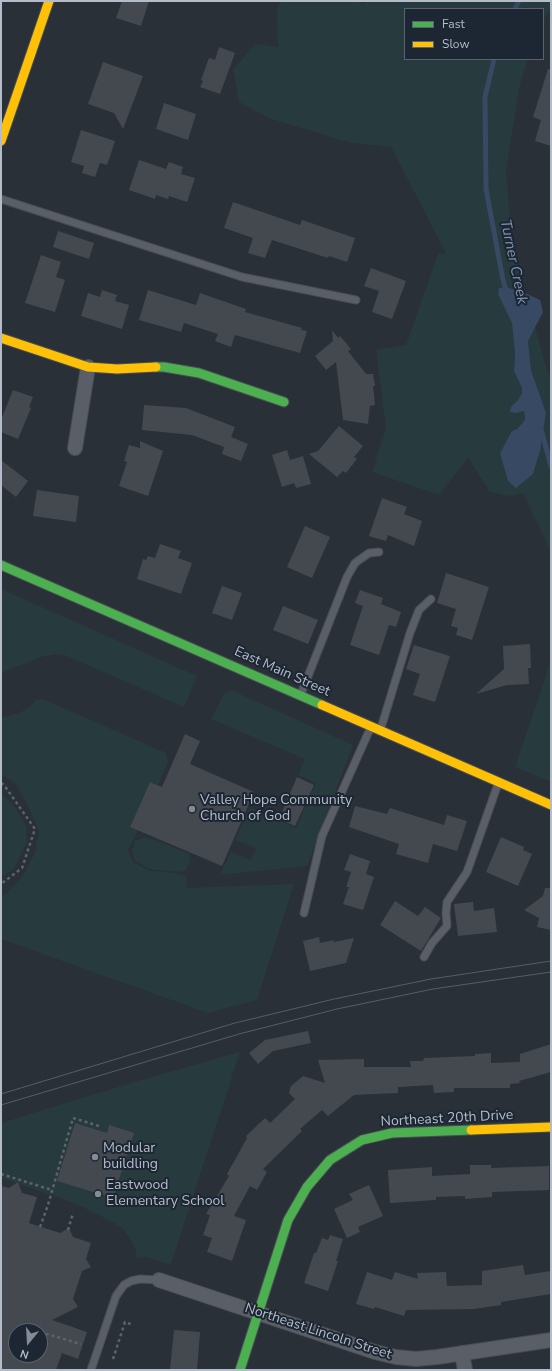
<!DOCTYPE html>
<html>
<head>
<meta charset="utf-8">
<style>
  body { margin:0 }
  #map { position:relative; width:552px; height:1371px; overflow:hidden; background:#2a3038; font-family:"Nunito Sans",sans-serif }
  canvas { display:block }
  .frame { position:absolute; inset:0; border:2px solid #b4bcc9; pointer-events:none }
  .legend { position:absolute; left:404px; top:8px; width:140px; height:52px; box-sizing:border-box; background:#1d2633; border:1px solid #59626f; margin:0; padding:5px 7px; list-style:none; font-size:12px; color:#b4bcc9 }
  .legend li { display:flex; align-items:center; gap:8px; height:20px }
  .legend b { width:20px; border:1px solid #59626f }
  .north { position:absolute; left:8px; top:1323px; width:40px; height:40px; box-sizing:border-box; background:#1d2633; border:1px solid #59626f; border-radius:50%; rotate:198deg; font-size:11px; font-weight:700; line-height:16px; text-align:center; color:#b4bcc9 }
  .north::after { content:''; display:block; margin:auto; width:14px; height:18px; background:#848b96; clip-path:polygon(50% 0,100% 100%,50% 72%,0 100%) }
</style>
</head>
<body>
<div id="map">
<canvas width="552" height="1371"></canvas>
<div class="frame"></div>
<ul class="legend">
<li><b style="height:5px;background:#4caf50"></b>Fast</li>
<li><b style="height:5px;background:#ffc107"></b>Slow</li>
</ul>
<div class="north">N</div>
</div>
<script>
const g = document.querySelector('canvas').getContext('2d');
g.lineJoin = 'round';
function fill(path, color) {
  g.fillStyle = color;
  g.fill(path, 'evenodd');
}
function poly(rows) {
  const path = new Path2D();
  for (const r of rows) {
    path.moveTo(r[0], r[1]);
    for (let i = 2; i < r.length; i += 2) path.lineTo(r[i], r[i + 1]);
  }
  return path;
}
function trace(path, color, width, dash) {
  g.strokeStyle = color;
  g.lineWidth = width;
  g.lineCap = dash ? 'butt' : 'round';
  g.setLineDash(dash || []);
  g.stroke(path);
}
function drawText(font, color, halo, rows, align = 'center') {
  g.font = font + ' "Nunito Sans",sans-serif';
  g.lineWidth = 4;
  g.setLineDash([]);
  g.textBaseline = 'middle';
  g.strokeStyle = halo;
  g.fillStyle = color;
  for (const [text, x, y, turn = 0] of rows) {
    g.save();
    g.translate(x, y);
    g.rotate((+turn || 0) * Math.PI / 180);
    g.textAlign = isNaN(turn) ? turn : align;
    if (halo) g.strokeText(text, 0, 0);
    g.fillText(text, 0, 0);
    g.restore();
  }
}
const green = poly([
  [282,1,357,1,363,4,367,1,551,1,551,11,546,15,543,21,543,9,405,9,405,59,528,59,519,88,506,172,513,248,525,293,506,287,498,294,512,323,515,354,514,371,522,388,522,393,518,400,511,407,516,413,524,411,525,420,517,429,512,431,500,453,533,474,540,451,546,413,531,370,528,341,535,326,547,371,551,376,551,552,523,493,509,496,490,492,468,458,439,495,372,472,386,428,376,350,406,345,438,254,446,253,391,147,351,143,271,119,239,102,233,70,255,44,278,47,277,8],
  [1,589,197,676,184,707,62,654,44,656,1,673],
  [551,661,551,782,515,767],
  [231,690,353,745,307,866,220,875,231,852,251,860,256,848,235,840,250,807,296,828,316,783,298,775,305,759,211,719,224,694],
  [43,699,166,753,168,762,158,785,150,782,130,826,138,830,128,850,133,862,148,870,181,874,187,877,186,888,294,884,257,1000,208,1013,1,939,1,897,6,894,22,877,35,853,39,831,28,806,15,783,1,774,1,718,21,712,30,707,36,700],
  [1,794,12,803,26,825,27,842,14,869,1,877],
  [145,837,158,841,189,854,191,860,186,870,180,872,155,870,145,867,135,860,132,851,135,841],
  [240,1052,171,1264,144,1257,137,1258,135,1248,129,1237,122,1228,113,1222,85,1208,60,1198,1,1178,1,1123,141,1080]
]);
const water = poly([
  [506,287,525,293,540,300,543,312,528,341,531,370,546,413,540,451,533,474,516,488,508,481,500,453,512,431,517,429,525,420,524,411,516,413,510,412,511,407,518,400,522,393,522,388,514,371,515,354,512,323,498,294,499,288]
]);
const stream = poly([
  [515,9,519,1],
  [494,59,485,97,486,189,503,280,507,293],
  [541,429,551,466]
]);
const building = poly([
  [122,1,149,1,141,26,116,18],
  [219,47,235,53,220,94,200,87,203,81,201,80,209,58,215,60],
  [103,62,143,76,123,129,114,113,88,104],
  [548,69,551,69,551,146,535,141,541,120,533,117],
  [164,103,196,114,188,140,156,129],
  [81,130,115,141,107,165,100,163,95,177,82,173,84,166,71,162],
  [139,160,166,169,169,162,183,167,181,174,195,178,187,202,169,196,168,199,156,195,155,199,129,190],
  [233,202,300,225,302,220,355,238,347,262,329,256,328,258,272,240,265,258,248,253,253,238,224,228],
  [58,231,94,243,89,259,53,247],
  [41,255,61,262,56,277,65,280,55,312,25,303],
  [371,268,406,281,392,319,372,312,379,291,364,286],
  [102,290,117,295,115,301,129,305,122,329,81,316,88,293,100,297],
  [148,290,196,305,200,293,246,309,245,312,302,328,301,330,307,331,300,353,235,335,231,347,215,341,218,334,184,323,181,332,139,320],
  [332,330,338,338,340,336,351,349,348,351,366,374,373,374,375,386,373,386,375,405,370,406,368,424,343,420,336,362,326,370,315,356,333,341],
  [13,390,33,397,29,407,31,408,18,439,1,432,1,420],
  [144,405,186,408,235,427,231,437,248,444,241,461,222,454,224,447,192,435,142,430],
  [339,426,363,446,354,457,357,459,346,473,343,471,337,477,309,454,318,451],
  [140,441,163,451,148,496,119,486,127,462,124,461,129,445,140,448],
  [287,450,290,460,303,456,311,484,296,488,294,483,282,487,272,455],
  [1,460,28,481,16,497,1,485],
  [37,490,79,496,76,522,33,516],
  [382,498,407,507,404,514,422,521,414,546,388,535,386,541,369,536],
  [305,526,330,537,312,578,287,567],
  [160,544,181,551,178,558,192,563,181,594,137,579,143,559,146,560,148,556,155,558],
  [446,573,489,587,472,640,456,635,458,628,451,626,456,609,437,603],
  [222,586,242,593,232,620,212,613],
  [360,590,383,598,381,604,401,612,396,627,389,625,379,655,350,645,363,606,355,603],
  [283,606,318,620,308,644,273,630],
  [530,644,531,668,528,668,529,684,507,685,476,694,504,669,503,646],
  [414,645,450,656,435,702,413,695,420,674,406,669],
  [185,734,200,741,190,764,254,792,222,866,130,827,150,782,162,787],
  [297,777,314,785,295,826,279,819],
  [355,806,387,814,390,808,444,825,447,815,467,821,457,851,433,844,428,863,396,854,399,844,349,827],
  [501,837,524,847,523,850,532,854,518,886,486,872],
  [350,854,370,861,366,874,374,877,363,910,343,904,349,887,346,887,351,872,344,870],
  [545,888,551,888,551,930,537,927,539,918,524,910,543,896],
  [395,901,418,916,425,907,441,918,421,951,380,925],
  [473,902,474,911,494,908,497,932,458,936,454,904],
  [319,937,320,943,334,940,334,942,354,938,346,963,310,971,303,941],
  [308,1031,311,1043,273,1051,258,1064,249,1053,265,1040],
  [551,1044,551,1072,519,1081,520,1083,510,1084,510,1088,454,1088,454,1092,434,1093,433,1085,398,1087,398,1093,354,1095,328,1116,322,1110,300,1129,302,1131,263,1169,267,1172,257,1190,250,1186,234,1216,246,1220,232,1261,207,1252,212,1238,203,1235,210,1215,206,1214,229,1176,227,1174,247,1138,246,1136,265,1118,270,1123,295,1099,289,1093,291,1086,303,1076,325,1083,318,1060,364,1059,364,1067,411,1067,410,1061,423,1061,424,1058,475,1056,475,1054,491,1053,491,1063,520,1062,520,1054],
  [75,1123,107,1133,109,1125,134,1133,113,1198,57,1181],
  [470,1165,491,1165,491,1168,549,1166,549,1190,492,1192,492,1197,465,1199,465,1196,436,1197,436,1200,390,1203,388,1170,432,1167,432,1176,470,1174],
  [18,1182,22,1193,37,1197,29,1223,60,1233,69,1228,73,1237,91,1243,86,1259,91,1267,82,1271,73,1299,78,1307,52,1320,87,1332,78,1359,62,1353,56,1370,1,1370,1,1186,9,1188],
  [16,1331,40,1331,40,1355,16,1355],
  [369,1185,383,1216,358,1227,360,1232,347,1238,334,1209,353,1200,349,1194],
  [330,1235,343,1239,336,1261,338,1261,328,1291,304,1283,314,1253,316,1253,322,1238,328,1240],
  [523,1265,525,1275,551,1271,551,1294,501,1302,501,1305,474,1309,406,1310,404,1316,375,1307,374,1309,356,1304,367,1272,392,1280,395,1272,418,1279,417,1273,446,1272,447,1286,482,1285,482,1271],
  [174,1330,200,1332,197,1370,170,1370]
]);
const path = poly([
  [1,783,4,785,35,829,22,868,1,884],
  [1,1174,52,1190],
  [40,1227,48,1205,73,1118,99,1126],
  [68,1230,73,1213],
  [31,1329,38,1331],
  [40,1332,81,1344],
  [113,1359,125,1322,133,1325]
]);
const lane = poly([
  [1,199,242,277,356,300],
  [301,694,347,577,355,563,369,553,379,552],
  [381,728,410,633,419,610,431,599],
  [304,913,322,836,370,729],
  [424,957,432,943,447,926,446,913,447,902,467,872,498,784],
  [91,1370,116,1296,124,1285,131,1281,140,1279,159,1280]
]);
const street = poly([
  [75,448,88,367],
  [159,1280,375,1352,396,1357,416,1359,437,1357,551,1340],
  [462,1353,465,1370]
]);
const fast = poly([
  [156,367,164,367,199,373,284,402],
  [1,565,322,705],
  [240,1370,288,1220,307,1187,330,1160,362,1140,392,1133,471,1130]
]);
const slow = poly([
  [1,141,49,1],
  [1,338,88,367,117,369,156,367],
  [322,705,551,805],
  [471,1130,551,1127]
]);
const tram = poly([
  [1,1094,235,1023,334,999,431,979,551,961],
  [1,1105,239,1034,337,1009,433,989,551,972]
]);
const markers = [
  [192,809,4,"#848b96"],
  [95,1157,4,"#848b96"],
  [98,1194,4,"#848b96"]
];
const streetNames = [
  ["East Main Street",282,672,24],
  ["Northeast 20th Drive",447,1119,-3],
  ["Northeast Lincoln Street",318,1332,18]
];
const poiNames = [
  ["Valley Hope Community",200,801],
  ["Church of God",200,817],
  ["Modular",103,1149],
  ["buildling",103,1165],
  ["Eastwood",106,1186],
  ["Elementary School",106,1202]
];
const waterNames = [
  ["Turner Creek",513,262,78]
];
fill(green, '#273a3e');
fill(water, '#384963');
trace(stream, '#384963', 5);
fill(building, '#444950');
trace(lane, '#484c53', 9);
trace(street, '#484c53', 16);
trace(fast, '#484c53', 11);
trace(slow, '#484c53', 11);
trace(path, '#5d636a', 2.5, [3, 3]);
trace(lane, '#5a5e66', 7);
trace(street, '#5a5e66', 14);
trace(fast, '#4caf50', 9);
trace(slow, '#ffc107', 9);
trace(tram, '#595d64', 1);
for (const [x, y, r, color] of markers) {
  const dot = new Path2D();
  dot.arc(x, y, r, 0, 2 * Math.PI);
  g.fillStyle = color;
  g.fill(dot);
  trace(dot, '#1d2633', 1.5);
}
drawText('14px', '#b4bcc9', '#1d2633', streetNames);
drawText('14px', '#b4bcc9', '#1d2633', poiNames, 'left');
drawText('italic 15px', '#7c92b1', '#1d2633', waterNames);
</script>
</body>
</html>
